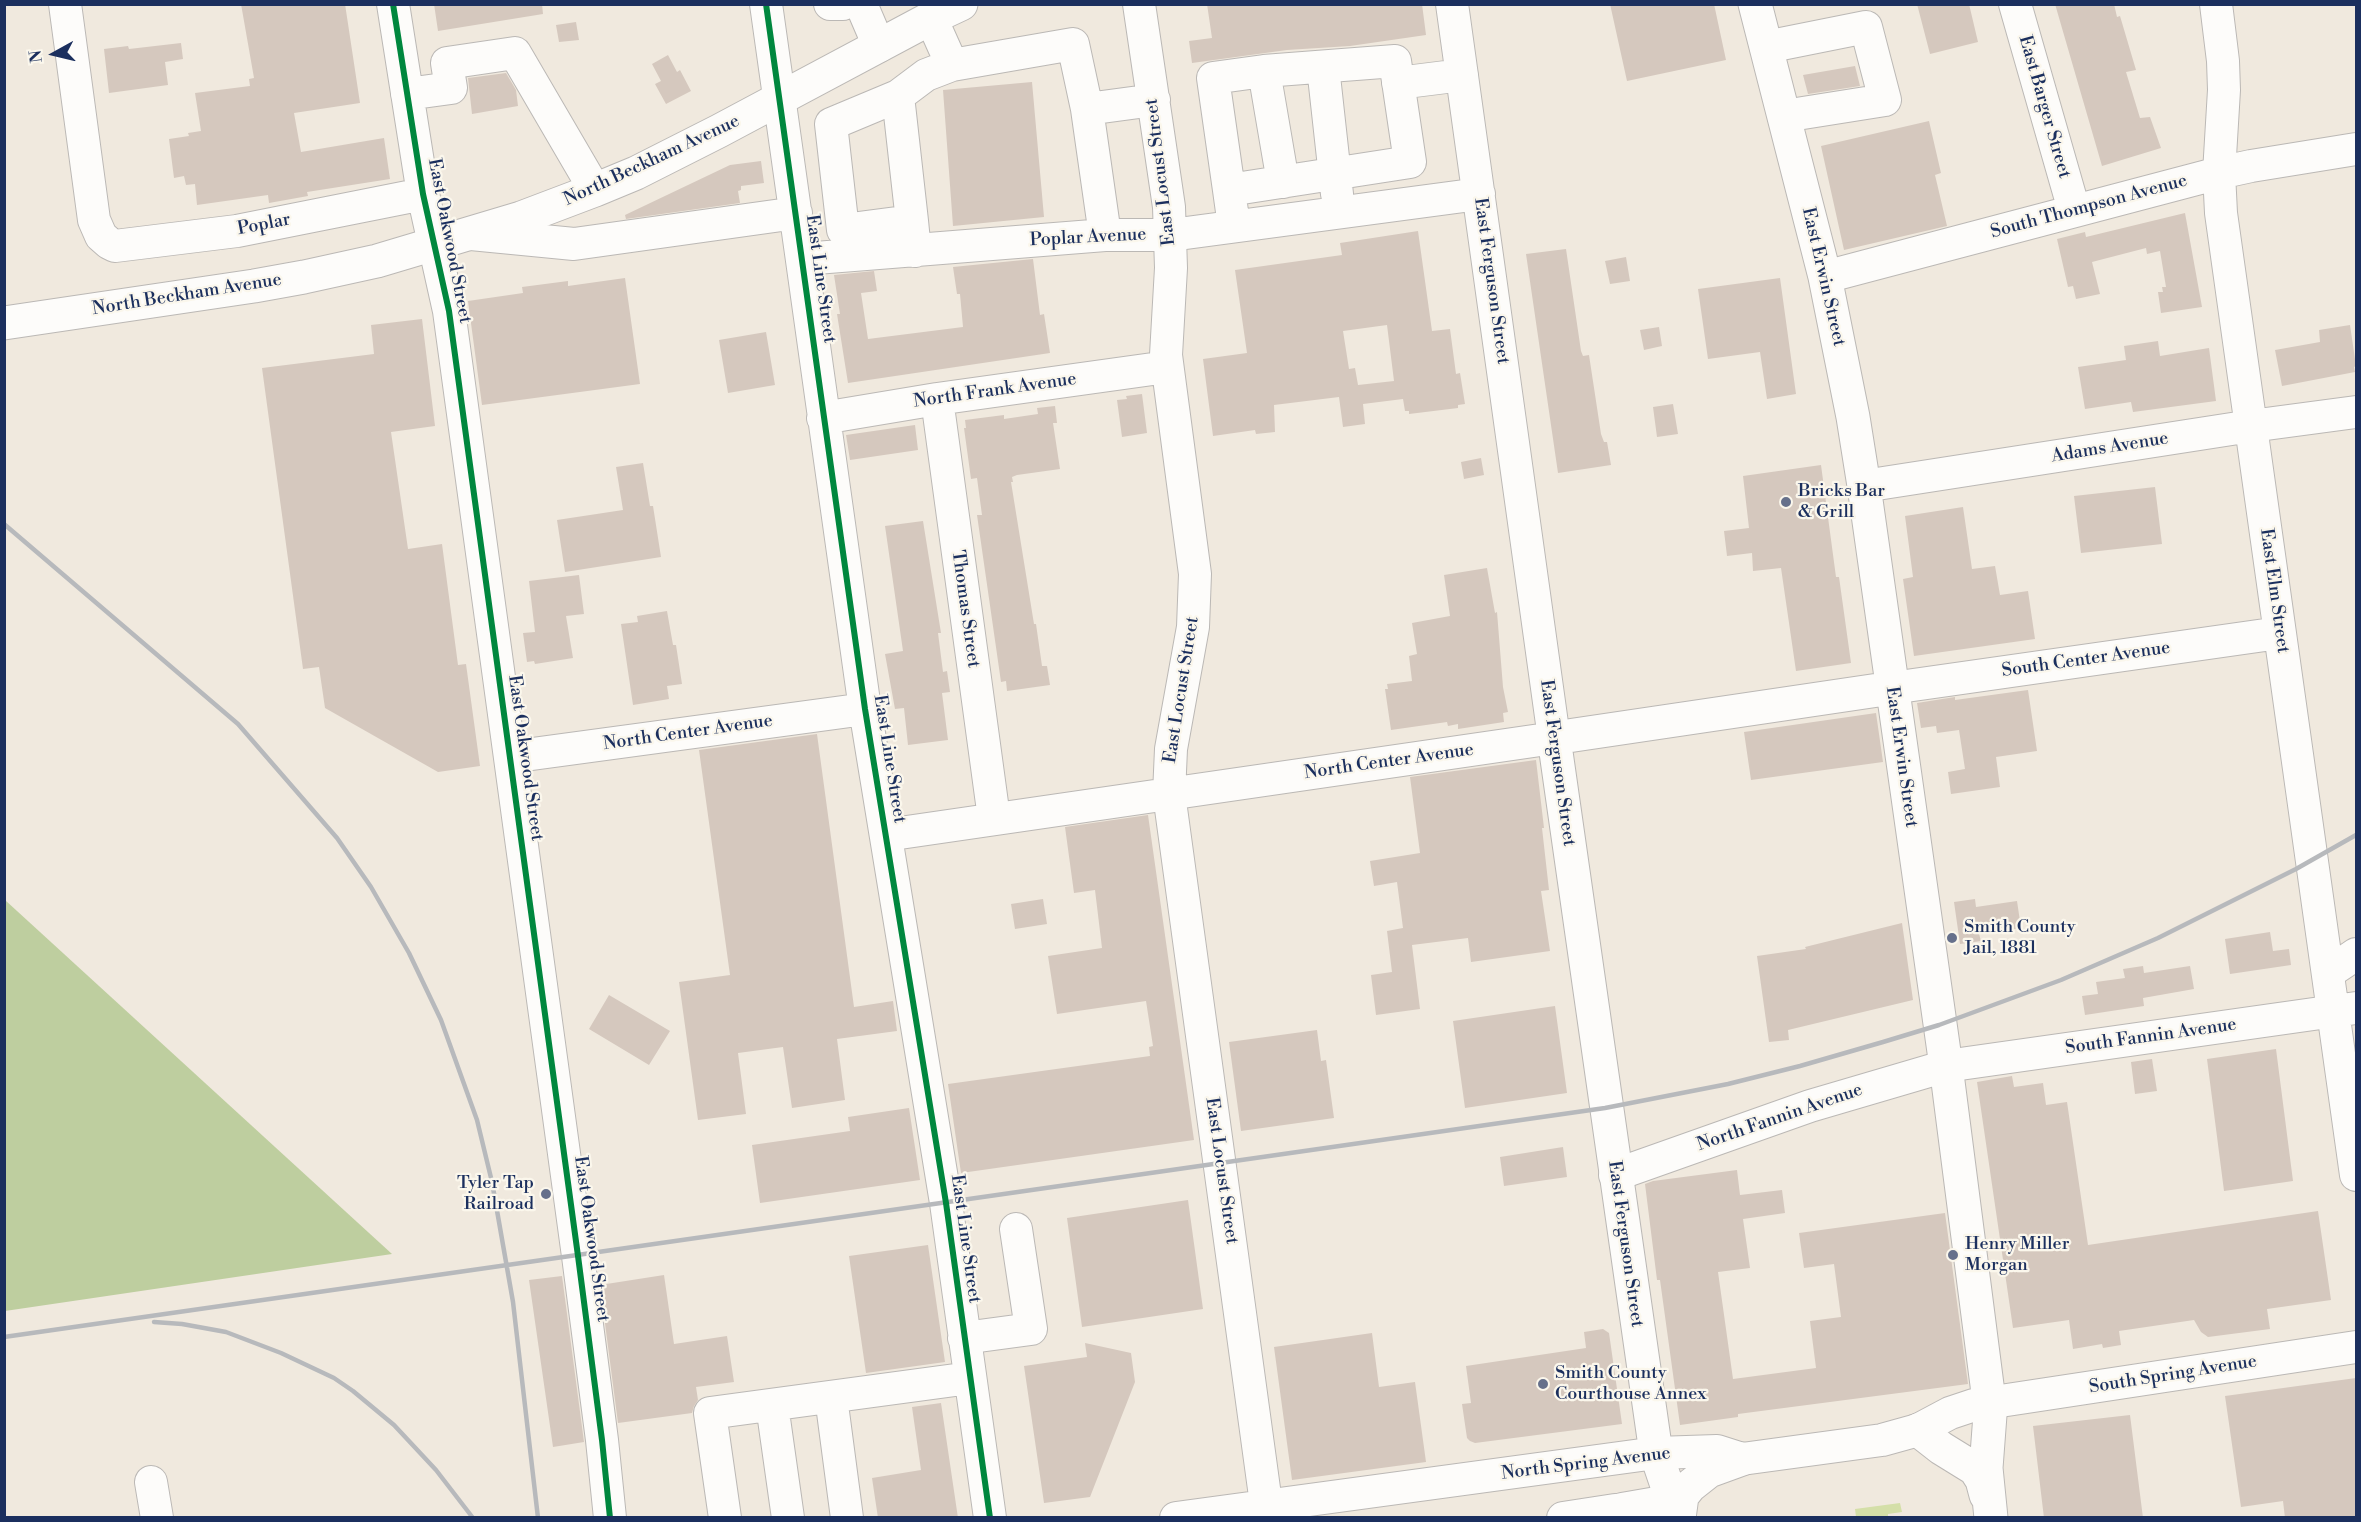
<!DOCTYPE html>
<html>
<head>
<meta charset="utf-8">
<style>
  body { margin:0 }
  #map { position:relative; width:2361px; height:1522px; overflow:hidden; background:#f0e9de; font-family:"Libre Bodoni",serif }
  canvas { display:block }
  .frame { position:absolute; inset:0; border:6px solid #1b2f5e; pointer-events:none }
  .north { position:absolute; left:24px; top:24px; width:60px; height:60px; -webkit-text-stroke:4px #fbf7ec; paint-order:stroke; rotate:262deg; font-size:16px; font-weight:700; line-height:24px; text-align:center; color:#1b2f5e }
  .north::after { content:''; display:block; margin:auto; width:21px; height:27px; background:#1b2f5e; clip-path:polygon(50% 0,100% 100%,50% 72%,0 100%) }
</style>
</head>
<body>
<div id="map">
<canvas width="2361" height="1522"></canvas>
<div class="frame"></div>
<div class="north">N</div>
</div>
<script>
const g = document.querySelector('canvas').getContext('2d');
g.lineJoin = 'round';
function fill(path, color) {
  g.fillStyle = color;
  g.fill(path, 'evenodd');
}
function poly(rows) {
  const path = new Path2D();
  for (const r of rows) {
    path.moveTo(r[0], r[1]);
    for (let i = 2; i < r.length; i += 2) path.lineTo(r[i], r[i + 1]);
  }
  return path;
}
function trace(path, color, width, dash) {
  g.strokeStyle = color;
  g.lineWidth = width;
  g.lineCap = dash ? 'butt' : 'round';
  g.setLineDash(dash || []);
  g.stroke(path);
}
function drawText(font, color, halo, rows, align = 'center') {
  g.font = font + ' "Libre Bodoni",serif';
  g.lineWidth = 4.5;
  g.setLineDash([]);
  g.textBaseline = 'middle';
  g.strokeStyle = halo;
  g.fillStyle = color;
  for (const [text, x, y, turn = 0] of rows) {
    g.save();
    g.translate(x, y);
    g.rotate((+turn || 0) * Math.PI / 180);
    g.textAlign = isNaN(turn) ? turn : align;
    if (halo) g.strokeText(text, 0, 0);
    g.fillText(text, 0, 0);
    g.restore();
  }
}
const green = poly([
  [1900,1503,1902,1512,1888,1514,1888,1517,1856,1517,1855,1509]
]);
const forest = poly([
  [4,900,5,900,392,1254,5,1311]
]);
const building = poly([
  [241,4,345,4,360,103,294,113,301,152,384,138,390,179,307,192,308,196,269,203,268,195,197,205,195,184,186,185,184,176,174,178,169,139,189,136,188,133,201,131,195,93,250,86,249,79,254,78],
  [434,4,542,4,543,14,438,31],
  [1207,4,1422,4,1426,35,1350,46,1287,50,1192,63,1189,41,1212,38],
  [1610,4,1714,4,1726,60,1627,81],
  [1917,4,1969,4,1978,42,1930,54],
  [2055,4,2114,4,2117,17,2120,16,2136,70,2126,72,2140,118,2150,117,2161,148,2102,166],
  [576,22,579,40,559,42,556,25],
  [181,43,183,59,165,62,168,85,109,93,104,49,128,46,129,49],
  [668,55,677,72,680,70,691,91,666,104,655,84,661,81,652,64],
  [1855,66,1860,86,1808,94,1803,75],
  [506,73,516,90,518,106,472,114,468,78],
  [1032,82,1044,217,953,226,943,90],
  [1929,121,1941,173,1935,175,1947,226,1844,250,1821,146],
  [761,161,764,183,741,186,741,190,738,191,740,203,626,219,625,215,730,165],
  [2185,213,2202,307,2161,313,2158,292,2163,292,2162,287,2166,287,2160,251,2147,254,2146,248,2092,262,2100,294,2076,299,2073,286,2068,287,2057,239,2085,232,2086,237],
  [1418,231,1432,331,1450,329,1456,374,1460,373,1465,404,1458,405,1458,408,1409,414,1409,411,1405,411,1403,399,1363,404,1365,424,1343,427,1339,397,1274,405,1275,432,1256,434,1255,430,1213,436,1203,359,1247,353,1235,270,1342,255,1340,243],
  [1387,325,1394,381,1358,385,1355,368,1349,369,1343,331],
  [1566,249,1581,351,1583,356,1589,355,1601,434,1604,442,1607,442,1611,465,1558,473,1526,254],
  [1626,257,1630,281,1610,284,1605,261],
  [1033,259,1040,315,1044,314,1050,353,848,383,837,314,840,314,834,275,874,271,877,291,861,293,868,339,963,327,960,294,957,294,953,267],
  [625,278,640,384,482,405,468,301,523,293,522,287,568,281,568,286],
  [1780,278,1796,394,1767,399,1760,352,1708,359,1698,289],
  [422,319,435,426,391,432,408,549,442,544,458,665,466,664,480,766,438,772,325,708,319,667,303,669,262,368,374,354,371,325],
  [2350,325,2356,366,2354,367,2355,372,2282,386,2275,350,2320,342,2319,330],
  [1659,327,1662,346,1644,350,1640,330],
  [766,332,775,385,728,393,719,340],
  [2158,341,2160,356,2209,348,2216,401,2133,412,2131,402,2085,409,2078,367,2126,360,2124,346],
  [1142,394,1147,433,1122,437,1117,400,1127,399,1126,396],
  [1673,404,1678,434,1657,437,1653,407],
  [1055,406,1057,423,1053,423,1060,469,1017,475,1012,477,1013,482,1011,482,1034,624,1036,624,1042,666,1047,666,1050,685,1007,691,1006,681,1001,682,977,515,982,515,977,478,971,479,964,428,966,428,965,420,1004,415,1004,419,1038,414,1037,408],
  [915,425,918,450,850,460,846,435],
  [1481,458,1484,475,1464,479,1461,462],
  [643,463,650,506,653,506,661,557,565,572,557,520,623,510,616,467],
  [1821,465,1836,577,1839,577,1851,663,1796,671,1781,568,1753,571,1752,553,1727,556,1724,531,1749,528,1743,476],
  [2155,487,2162,544,2081,553,2074,496],
  [1963,507,1972,569,1995,566,2000,595,2028,591,2035,639,1914,656,1903,579,1913,577,1905,516],
  [923,521,941,633,938,633,943,672,947,671,950,692,942,693,948,740,908,745,904,708,895,709,885,654,903,651,885,526],
  [1487,568,1495,613,1497,612,1503,687,1508,712,1503,713,1504,722,1458,729,1458,724,1448,726,1447,722,1391,730,1385,689,1388,689,1387,684,1412,681,1409,656,1417,654,1412,623,1450,616,1444,575],
  [579,575,584,614,566,616,573,658,535,664,534,661,527,662,523,633,535,632,529,581],
  [667,611,673,645,676,645,682,684,667,686,669,699,633,705,621,624,638,622,637,616],
  [2028,690,2037,751,1996,757,2000,787,1951,794,1948,772,1965,769,1959,730,1937,733,1936,726,1921,728,1917,703,1955,697,1955,700],
  [1876,713,1883,762,1751,780,1744,732],
  [817,734,854,1007,893,1001,897,1031,837,1039,845,1100,792,1108,783,1047,738,1053,746,1114,698,1120,679,982,730,975,699,750],
  [1536,760,1544,828,1542,828,1549,890,1541,891,1550,951,1471,962,1468,938,1412,945,1420,1009,1376,1015,1371,975,1392,972,1387,931,1403,928,1397,882,1374,886,1370,861,1420,853,1410,777],
  [1148,815,1194,1140,961,1173,948,1084,1150,1056,1149,1047,1153,1046,1146,1001,1057,1014,1048,956,1102,948,1095,890,1074,893,1065,827],
  [1043,899,1047,924,1015,929,1011,904],
  [1975,899,1976,907,2017,901,2021,928,1979,934,1981,941,1960,944,1954,902],
  [1902,923,1913,1000,1788,1030,1789,1040,1769,1042,1757,956,1806,949,1805,947],
  [2270,932,2273,951,2289,949,2291,965,2230,974,2225,939],
  [2143,966,2144,973,2190,966,2194,989,2143,998,2144,1006,2085,1015,2082,996,2098,994,2096,982,2125,978,2123,969],
  [609,995,670,1031,649,1065,589,1029],
  [1555,1006,1567,1093,1465,1108,1453,1021],
  [1317,1030,1321,1061,1326,1060,1334,1118,1241,1131,1229,1042],
  [2276,1049,2293,1181,2224,1191,2207,1059],
  [2152,1059,2157,1091,2135,1094,2131,1062],
  [2012,1076,2014,1087,2043,1083,2046,1105,2067,1102,2088,1245,2318,1211,2331,1300,2267,1309,2270,1329,2208,1337,2201,1332,2194,1320,2119,1331,2121,1345,2103,1348,2102,1344,2073,1349,2069,1320,2013,1328,1977,1082],
  [909,1108,920,1180,760,1203,752,1145,850,1131,848,1117],
  [1563,1147,1567,1177,1504,1186,1500,1157],
  [1737,1170,1740,1195,1782,1190,1785,1213,1743,1219,1750,1268,1718,1272,1733,1379,1816,1368,1810,1321,1841,1317,1834,1264,1804,1268,1799,1233,1945,1213,1968,1384,1738,1414,1738,1417,1680,1425,1660,1280,1657,1280,1645,1184,1653,1181],
  [1188,1200,1203,1309,1082,1327,1067,1218],
  [928,1245,945,1362,866,1373,849,1256],
  [664,1275,674,1344,727,1336,734,1382,696,1387,698,1400,694,1406,692,1413,618,1423,600,1285],
  [562,1276,584,1442,553,1447,529,1280],
  [1603,1329,1609,1333,1622,1424,1475,1443,1470,1441,1467,1438,1462,1404,1471,1403,1466,1366,1586,1348,1584,1332],
  [1372,1333,1379,1387,1415,1382,1426,1462,1292,1480,1274,1347],
  [1085,1343,1131,1353,1135,1382,1090,1497,1044,1503,1024,1366,1087,1357],
  [2356,1378,2356,1518,2285,1518,2283,1501,2241,1507,2225,1396],
  [941,1403,958,1518,878,1518,872,1478,921,1470,912,1407],
  [2130,1415,2143,1518,2044,1518,2033,1426]
]);
const minor = poly([
  [65,4,94,220,101,236,109,243,115,246,237,231,423,194],
  [393,4,423,194,449,311,578,1256,602,1440,610,1518],
  [766,4,865,709,946,1203,990,1518],
  [830,4,843,4],
  [861,4,879,46],
  [1139,4,1169,207,1171,268,1166,355,1195,574,1193,627,1171,749,1169,794,1268,1518],
  [2015,4,2074,210],
  [2216,4,2223,61,2224,90,2219,173,2221,213,2356,1175],
  [931,18,952,65],
  [1766,47,1866,27,1885,100,1784,116],
  [1323,67,1337,194],
  [1264,71,1283,182],
  [1398,83,1462,75],
  [407,94,451,88,447,63,515,53,595,190],
  [898,96,926,75,952,65,1073,44,1087,109,1105,235],
  [1087,109,1154,100],
  [1229,190,1410,162,1395,61,1264,71,1213,78,1229,190,1234,226],
  [912,221,843,230,831,124,898,96,912,221,915,251],
  [471,234,574,244,796,213],
  [803,259,1105,235,1171,235,1479,194],
  [1825,277,2219,173,2251,166,2356,149],
  [937,399,994,818],
  [823,418,937,399,1167,367],
  [1864,486,2251,426,2356,412],
  [1892,688,2279,633],
  [510,757,865,709],
  [886,835,1554,738,1452,4],
  [2328,973,2356,954],
  [1615,1175,1810,1106,1946,1066,2356,1008],
  [964,1338,1031,1329,1016,1229],
  [831,1397,847,1518],
  [772,1405,788,1518],
  [151,1482,157,1518],
  [1622,1509,1674,1500],
  [725,1518,710,1413,970,1378],
  [1176,1518,1656,1453,1717,1451,1742,1459,1882,1440,1918,1430,1950,1413,1974,1405,2356,1347],
  [1563,1518,1615,1510]
]);
const major = poly([
  [1755,4,1825,277,1853,417,1864,486,1946,1066,1987,1385,1990,1415,1986,1468,1991,1518],
  [4,323,254,286,304,277,377,261,521,218,595,190,636,173,719,131,931,18,961,4],
  [1918,1430,1941,1448,1975,1469,1982,1480,1986,1495],
  [1678,1518,1656,1453,1554,738,1892,688],
  [1679,1518,1682,1496,1690,1486,1709,1471,1742,1459]
]);
const rail = poly([
  [4,524,238,724,337,838,371,887,409,953,441,1020,477,1120,492,1182,513,1302,538,1518],
  [154,1322,182,1324,226,1332,281,1353,334,1378,353,1391,394,1425,436,1470,473,1518],
  [4,1337,1605,1108,1728,1084,1800,1066,1883,1042,1939,1025,2061,980,2158,938,2296,869,2356,835]
]);
const cycleway = poly([
  [393,4,423,194,449,311,578,1256,602,1440,610,1518],
  [766,4,865,709,946,1203,990,1518]
]);
const markers = [
  [1786,502,6,"#66708b"],
  [1952,938,6,"#66708b"],
  [546,1194,6,"#66708b"],
  [1953,1255,6,"#66708b"],
  [1543,1384,6,"#66708b"]
];
const streetNames = [
  ["East Barger Street",2044,107,74],
  ["North Beckham Avenue",652,161,-25],
  ["East Locust Street",1161,172,-97],
  ["South Thompson Avenue",2089,207,-15],
  ["Poplar",264,225,-11],
  ["Poplar Avenue",1088,238,-3],
  ["East Oakwood Street",449,241,79],
  ["East Erwin Street",1823,277,77],
  ["East Line Street",820,279,82],
  ["East Ferguson Street",1491,281,82],
  ["North Beckham Avenue",187,295,-9],
  ["North Frank Avenue",995,391,-8],
  ["Adams Avenue",2110,448,-9],
  ["East Elm Street",2274,591,82],
  ["Thomas Street",965,609,82],
  ["South Center Avenue",2086,660,-8],
  ["East Locust Street",1182,690,-81],
  ["North Center Avenue",688,733,-8],
  ["East Erwin Street",1901,757,82],
  ["East Oakwood Street",525,758,82],
  ["East Line Street",889,759,81],
  ["North Center Avenue",1389,762,-8],
  ["East Ferguson Street",1557,763,82],
  ["South Fannin Avenue",2151,1037,-8],
  ["North Fannin Avenue",1780,1118,-19],
  ["East Locust Street",1221,1171,82],
  ["East Oakwood Street",591,1239,82],
  ["East Line Street",965,1239,82],
  ["East Ferguson Street",1625,1244,82],
  ["South Spring Avenue",2173,1375,-9],
  ["North Spring Avenue",1586,1464,-7]
];
const poiNames = [
  ["Bricks Bar",1798,492],
  ["& Grill",1798,513],
  ["Smith County",1964,928],
  ["Jail, 1881",1964,949],
  ["Tyler Tap",534,1184,"right"],
  ["Railroad",534,1205,"right"],
  ["Henry Miller",1965,1245],
  ["Morgan",1965,1266],
  ["Smith County",1555,1374],
  ["Courthouse Annex",1555,1395]
];
fill(green, '#d4dfa8');
fill(forest, '#bece9f');
fill(building, '#d5c8be');
trace(minor, '#bbb8b5', 34);
trace(major, '#bbb8b5', 35);
trace(minor, '#fdfcfa', 32);
trace(major, '#fdfcfa', 33);
trace(rail, '#b7b9bc', 4.5);
trace(cycleway, '#00873e', 6);
for (const [x, y, r, color] of markers) {
  const dot = new Path2D();
  dot.arc(x, y, r, 0, 2 * Math.PI);
  g.fillStyle = color;
  g.fill(dot);
  trace(dot, '#fbf7ec', 2);
}
drawText('18px', '#1b2f5e', '#fbf7ec', streetNames);
drawText('18px', '#1b2f5e', '#fbf7ec', poiNames, 'left');
</script>
</body>
</html>
